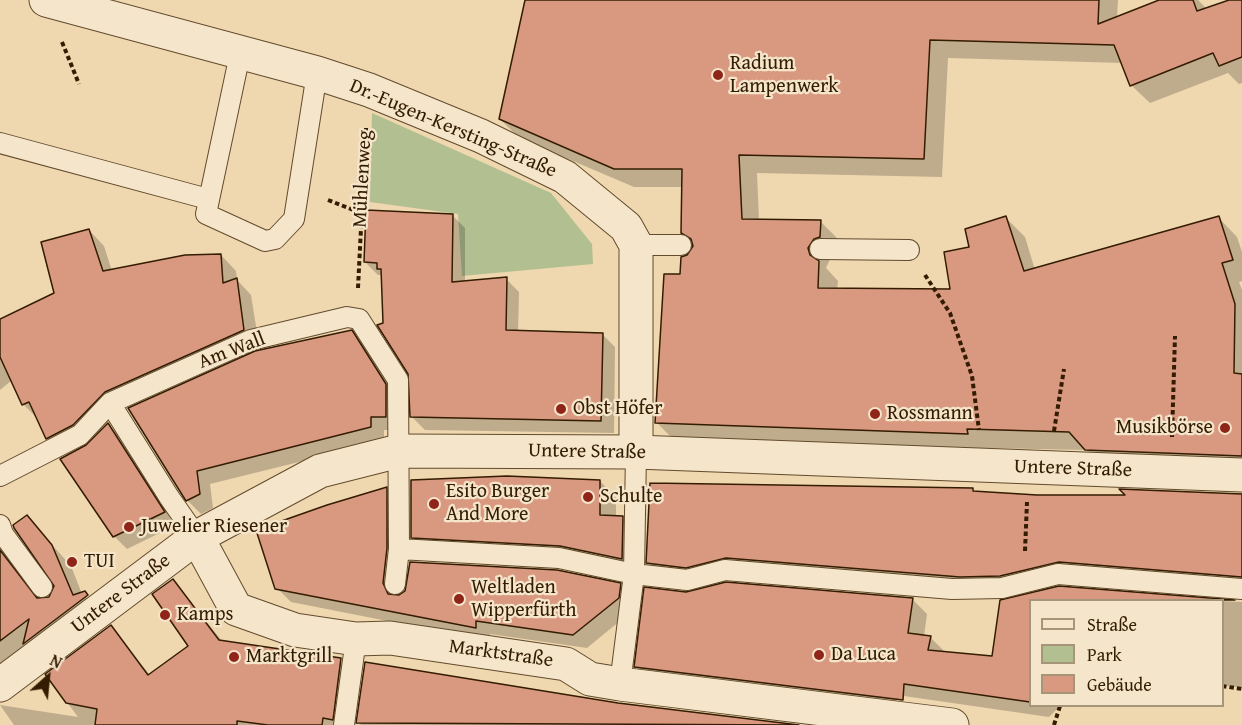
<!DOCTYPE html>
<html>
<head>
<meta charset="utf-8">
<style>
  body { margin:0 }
  #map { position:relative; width:1242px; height:725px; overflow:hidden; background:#efd7af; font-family:"Gentium Book Plus",serif }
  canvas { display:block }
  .legend { position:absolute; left:1029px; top:599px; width:195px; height:108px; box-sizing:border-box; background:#f5e5cb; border:2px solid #a7957a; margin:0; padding:8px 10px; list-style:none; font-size:18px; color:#331c00 }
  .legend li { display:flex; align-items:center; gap:12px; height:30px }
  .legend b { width:30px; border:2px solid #a7957a }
  .north { position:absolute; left:18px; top:647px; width:60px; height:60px; -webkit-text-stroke:4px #f5e5cb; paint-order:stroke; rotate:27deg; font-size:16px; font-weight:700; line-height:24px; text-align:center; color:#331c00 }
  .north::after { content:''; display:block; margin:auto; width:21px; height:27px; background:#331c00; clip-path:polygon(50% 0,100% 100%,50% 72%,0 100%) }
</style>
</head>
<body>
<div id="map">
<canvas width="1242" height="725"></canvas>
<ul class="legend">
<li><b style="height:8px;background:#f5e5cb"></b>Straße</li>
<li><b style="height:16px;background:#b2bf90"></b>Park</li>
<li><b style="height:16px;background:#d99981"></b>Gebäude</li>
</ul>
<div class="north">N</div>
</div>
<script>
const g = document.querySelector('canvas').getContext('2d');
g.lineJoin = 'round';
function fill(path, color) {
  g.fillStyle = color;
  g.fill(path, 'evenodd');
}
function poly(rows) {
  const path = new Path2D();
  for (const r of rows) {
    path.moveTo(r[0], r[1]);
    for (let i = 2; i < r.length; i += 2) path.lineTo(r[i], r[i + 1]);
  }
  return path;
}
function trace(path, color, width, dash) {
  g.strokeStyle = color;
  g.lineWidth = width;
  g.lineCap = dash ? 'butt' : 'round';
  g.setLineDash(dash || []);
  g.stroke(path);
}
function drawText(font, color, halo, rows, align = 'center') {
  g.font = font + ' "Gentium Book Plus",serif';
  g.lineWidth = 4.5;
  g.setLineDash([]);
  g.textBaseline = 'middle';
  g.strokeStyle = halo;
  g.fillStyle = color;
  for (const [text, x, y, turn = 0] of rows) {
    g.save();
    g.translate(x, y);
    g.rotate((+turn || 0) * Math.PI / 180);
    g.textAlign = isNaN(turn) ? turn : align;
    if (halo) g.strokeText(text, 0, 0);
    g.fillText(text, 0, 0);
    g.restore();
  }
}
const green = poly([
  [372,113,551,193,592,244,593,264,462,276,458,214,370,202]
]);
const shadow = poly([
  [527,0,1118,0,1117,18,1163,0,1198,0,1207,9,1233,0,1242,0,1242,83,1239,84,1228,73,1150,103,1131,85,1123,63,948,58,942,177,757,173,759,221,820,221,839,240,826,268,838,281,837,290,952,291,971,248,1006,218,1025,237,1035,270,1219,218,1237,237,1242,252,1242,281,1239,282,1242,290,1242,474,1105,468,1087,450,985,448,986,452,675,441,656,422,682,276,694,244,682,232,683,187,634,187,519,138,500,119],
  [452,215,465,228,465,282,506,279,519,292,518,332,602,334,615,347,614,433,425,430,412,417,410,374,385,325,383,275,378,275,365,262],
  [89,230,104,246,112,271,221,255,236,271,237,280,251,295,259,345,120,407,88,440,62,453,47,438,39,420,23,404,12,380,0,390,0,321,56,294],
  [351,332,365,346,399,399,400,430,384,430,384,441,210,484,213,508,201,514,187,500,130,409],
  [108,425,121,437,176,525,127,549,114,536,87,447],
  [600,481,616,498,616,517,622,518,639,534,638,575,429,554,412,537],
  [386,489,400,503,400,563,396,596,406,592,620,585,634,599,632,611,587,648,490,634,489,641,291,602,277,588],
  [972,490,975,492,1037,496,1242,495,1242,593,1078,580,1052,586,1217,600,1030,600,1030,706,1060,706,1049,717,897,695,896,711,650,681,636,666,686,593,712,587,666,582,648,563],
  [746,576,980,595,1026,594,992,658,945,652,930,637,924,636,927,614,912,599,720,583],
  [27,517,71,566,82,594,104,612,0,674,0,531,12,562,40,599,50,598,56,586],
  [173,581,223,642,340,660,356,675,349,725,14,725,0,705,78,717,47,675,110,627,150,675,190,647],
  [1222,601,1242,602,1242,688,1222,685],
  [617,704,787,725,361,725,358,722]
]);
const building = poly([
  [525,0,1099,0,1098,24,1159,0,1193,0,1197,11,1229,0,1242,0,1242,57,1219,66,1213,53,1130,86,1114,45,930,40,924,159,739,155,742,219,821,220,820,237,814,239,808,248,810,255,819,261,818,288,950,289,944,252,969,247,965,229,1006,216,1024,271,1219,216,1233,260,1222,263,1235,304,1234,373,1242,374,1242,456,1085,450,1069,432,967,429,968,434,655,423,664,274,680,274,681,257,687,255,693,246,691,239,681,233,682,169,614,169,499,119,525,0],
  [366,210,453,214,452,282,507,277,506,330,603,333,601,421,410,417,408,374,377,325,383,323,381,269,377,269,377,263,364,262,366,210],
  [89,229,103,271,185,255,221,254,223,283,237,278,244,330,105,392,73,425,46,439,29,402,22,405,0,357,0,319,54,293,41,242,89,229],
  [352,330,386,384,386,417,371,417,371,427,197,471,200,494,186,501,128,408,255,351,352,330],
  [108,423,165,512,113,537,60,459,86,445,108,423],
  [507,476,600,480,600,515,623,516,622,559,560,546,411,538,411,480,507,476],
  [650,483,973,488,973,491,1037,495,1125,495,1119,489,1242,494,1242,577,1059,562,1000,576,960,577,726,558,686,568,646,563,650,483],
  [387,487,387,548,383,583,388,594,399,595,405,591,410,562,557,570,621,583,619,598,573,635,476,621,476,628,275,589,256,530,327,505,387,487],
  [27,515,52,545,73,595,85,591,88,595,23,644,29,619,0,641,0,550,37,598,49,597,54,586,14,528,13,525,27,515],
  [173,579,219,640,341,658,333,720,323,718,322,725,268,725,237,721,237,725,95,725,97,709,66,703,45,674,111,625,148,675,188,646,152,594,173,579],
  [726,582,913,598,908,633,931,636,928,650,992,656,1000,600,1059,586,1235,600,1030,600,1030,702,904,684,903,700,634,667,644,587,686,592,726,582],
  [365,662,618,703,799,725,356,723,365,662]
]);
const path = poly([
  [62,42,79,84],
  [328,200,361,213],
  [925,275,950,313,972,376,979,430],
  [358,288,366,128],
  [1054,431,1064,369],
  [1172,437,1175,336],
  [1025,551,1027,502],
  [1222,686,1242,689],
  [1054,725,1060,706]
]);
const service = poly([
  [240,54,206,214,265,241,275,239,294,219,317,73],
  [0,143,208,199],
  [636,245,681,245],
  [820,249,909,250],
  [0,476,80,435,110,403],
  [0,525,3,534,42,587],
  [197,537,169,497,110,403,251,340,347,317,359,319,398,380,399,549,395,584],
  [399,549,559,558,634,574,687,580,725,570,952,589,1002,588,1058,574,1242,589],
  [620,684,634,574,636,452],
  [344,725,356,639]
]);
const minor = poly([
  [46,0,317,73,369,90,481,136,565,177,626,227,636,245,636,452],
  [197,537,236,609,295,630,356,639,390,638,566,664,590,679,620,684,952,725]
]);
const tertiary = poly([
  [0,685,197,537,320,471,399,451,636,452,1242,475]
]);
const markers = [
  [718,75,6,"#8f2418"],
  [561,409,6,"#8f2418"],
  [875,414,6,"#8f2418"],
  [1225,428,6,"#8f2418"],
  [588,497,6,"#8f2418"],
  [434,504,6,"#8f2418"],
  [129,527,6,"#8f2418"],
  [72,562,6,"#8f2418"],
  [459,599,6,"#8f2418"],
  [165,615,6,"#8f2418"],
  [819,655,6,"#8f2418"],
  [234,657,6,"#8f2418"]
];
const poiNames = [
  ["Radium",730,64],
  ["Lampenwerk",730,87],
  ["Obst Höfer",573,409],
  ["Rossmann",887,414],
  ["Musikbörse",1213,428,"right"],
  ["Esito Burger",446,492],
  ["And More",446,515],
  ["Schulte",600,497],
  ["Juwelier Riesener",141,527],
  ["TUI",84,562],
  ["Weltladen",471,588],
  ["Wipperfürth",471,611],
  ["Kamps",177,615],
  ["Da Luca",831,655],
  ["Marktgrill",246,657]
];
const streetNames = [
  ["Dr.-Eugen-Kersting-Straße",453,129,23],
  ["Mühlenweg",363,179,-87],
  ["Am Wall",232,351,-21],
  ["Untere Straße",587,452,1],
  ["Untere Straße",1073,469,2],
  ["Untere Straße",121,594,-37],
  ["Marktstraße",501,654,8]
];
fill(green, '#b2bf90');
fill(shadow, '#0003');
fill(building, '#d99981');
trace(building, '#331c00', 1.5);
trace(service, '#624b2c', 22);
trace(minor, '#624b2c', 35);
trace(tertiary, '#624b2c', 35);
trace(path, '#331c00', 4, [4.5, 3]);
trace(service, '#f5e5cb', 20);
trace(minor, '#f5e5cb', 33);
trace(tertiary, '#f5e5cb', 33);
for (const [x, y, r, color] of markers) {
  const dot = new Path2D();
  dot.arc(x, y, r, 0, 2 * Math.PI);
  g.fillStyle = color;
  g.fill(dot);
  trace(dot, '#f5e5cb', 2);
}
drawText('20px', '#331c00', '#f5e5cb', poiNames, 'left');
drawText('20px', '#331c00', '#f5e5cb', streetNames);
</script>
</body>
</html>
